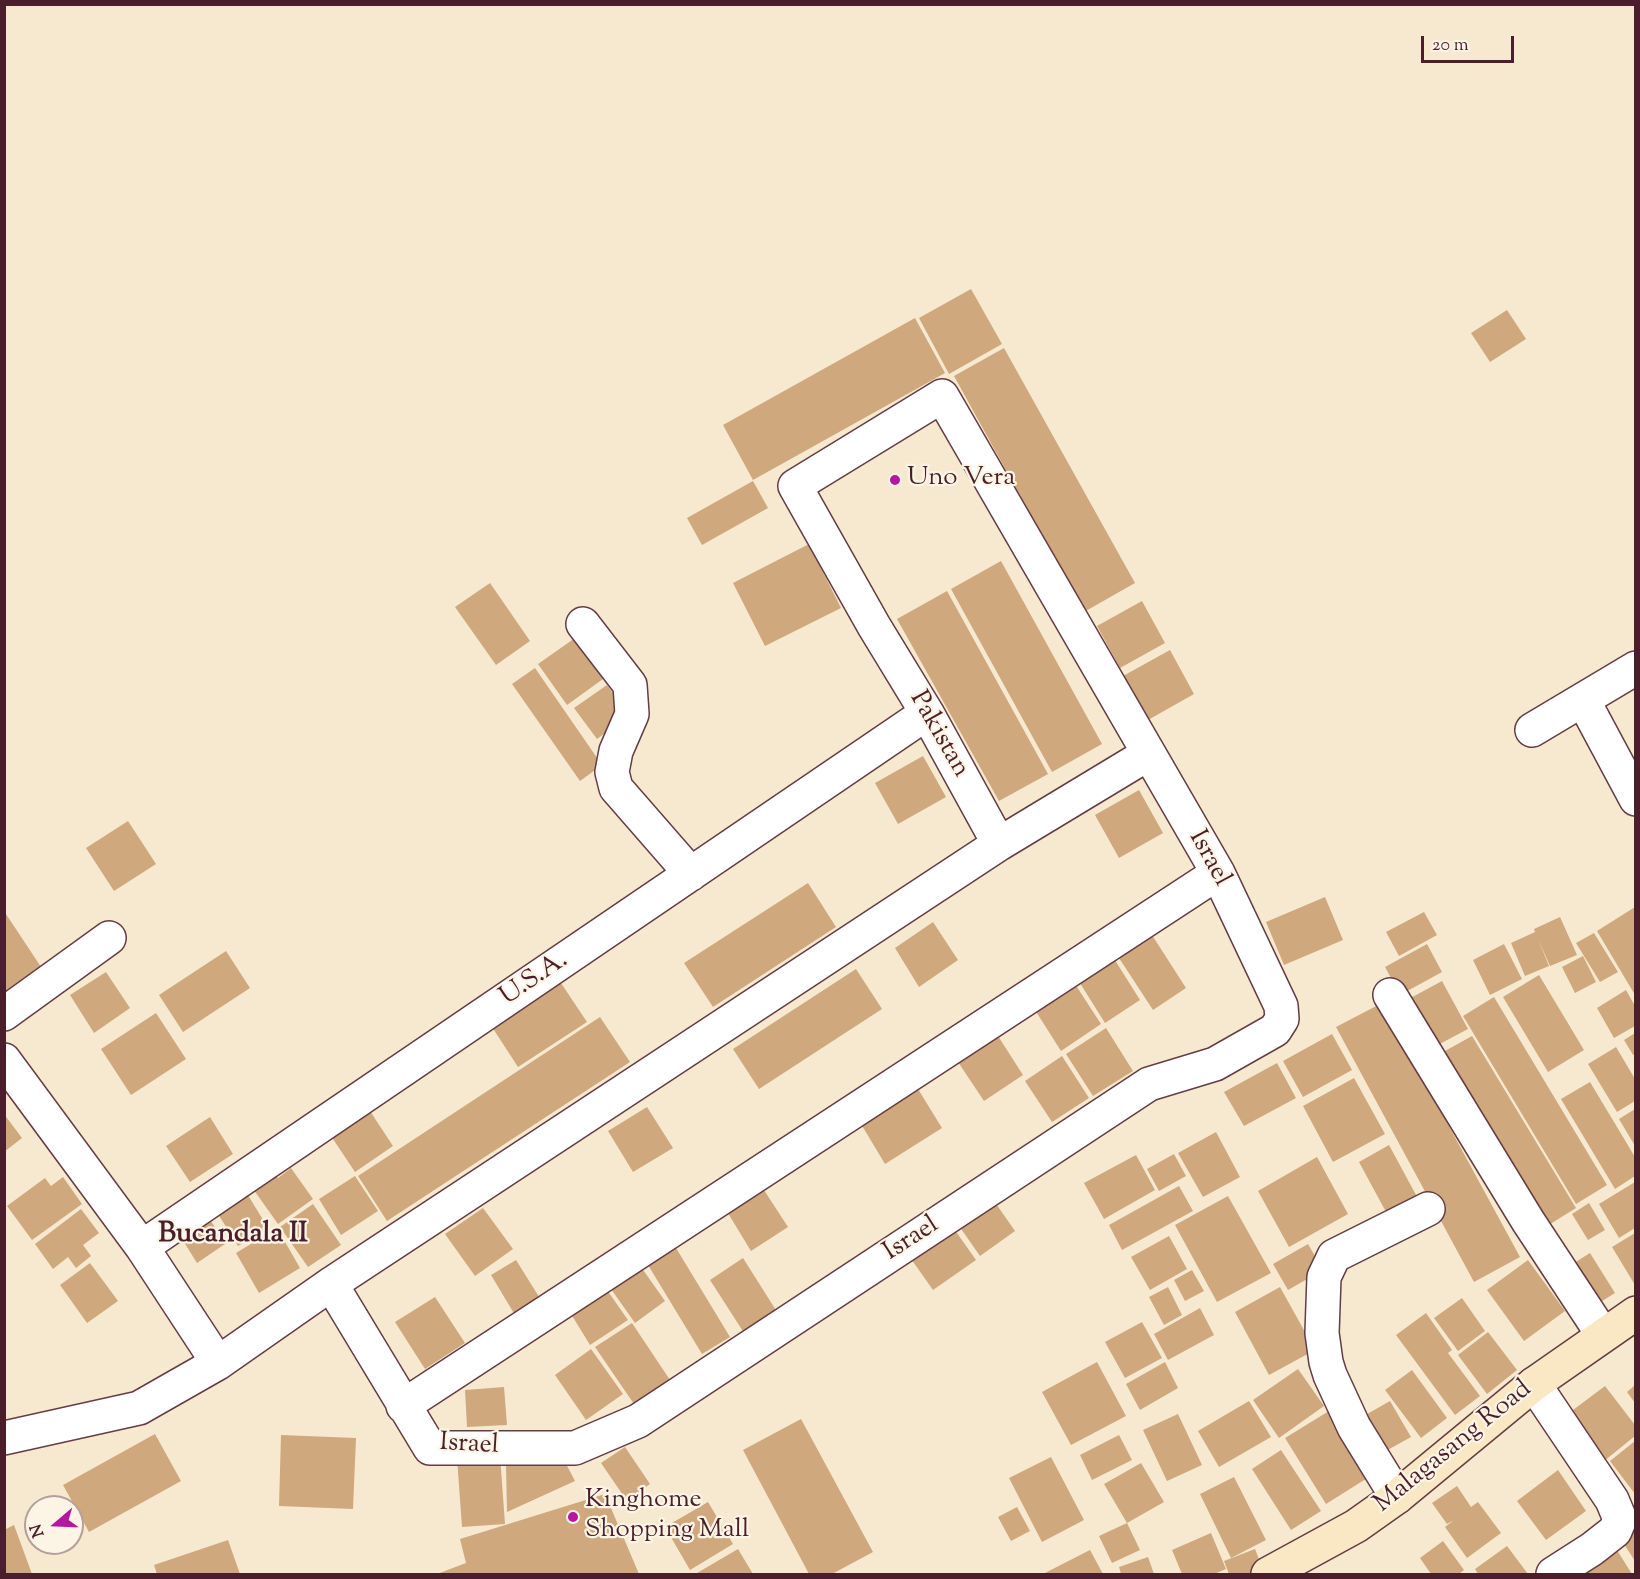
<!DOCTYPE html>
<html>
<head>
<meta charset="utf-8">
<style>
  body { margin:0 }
  #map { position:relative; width:1640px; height:1579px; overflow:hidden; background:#f6e9d0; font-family:"Sorts Mill Goudy",serif }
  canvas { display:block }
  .frame { position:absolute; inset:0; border:6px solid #4a1f2b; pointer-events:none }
  .north { position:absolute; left:24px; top:1495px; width:60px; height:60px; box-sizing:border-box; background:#fcf5e5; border:2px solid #b59f9b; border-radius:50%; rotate:251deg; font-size:16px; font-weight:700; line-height:24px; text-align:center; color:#4a1f2b }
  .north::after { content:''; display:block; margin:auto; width:21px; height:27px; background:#b5179e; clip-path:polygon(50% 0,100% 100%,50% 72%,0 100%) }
  .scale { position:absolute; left:1421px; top:36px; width:93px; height:27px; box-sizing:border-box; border:3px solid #4a1f2b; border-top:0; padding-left:8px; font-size:18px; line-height:21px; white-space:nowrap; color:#4a1f2b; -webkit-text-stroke:4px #fcf5e5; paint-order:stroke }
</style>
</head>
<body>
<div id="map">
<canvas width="1640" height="1579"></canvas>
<div class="frame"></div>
<div class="north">N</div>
<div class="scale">20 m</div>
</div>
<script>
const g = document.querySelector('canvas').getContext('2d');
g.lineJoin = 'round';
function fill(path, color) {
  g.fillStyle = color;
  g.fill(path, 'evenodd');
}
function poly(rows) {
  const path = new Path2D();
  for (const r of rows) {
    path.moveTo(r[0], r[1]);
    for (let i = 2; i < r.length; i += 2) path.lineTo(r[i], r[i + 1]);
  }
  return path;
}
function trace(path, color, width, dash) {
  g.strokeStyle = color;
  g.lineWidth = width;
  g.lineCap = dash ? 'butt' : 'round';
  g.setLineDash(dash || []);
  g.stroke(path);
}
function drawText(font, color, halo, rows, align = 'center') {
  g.font = font + ' "Sorts Mill Goudy",serif';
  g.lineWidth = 4.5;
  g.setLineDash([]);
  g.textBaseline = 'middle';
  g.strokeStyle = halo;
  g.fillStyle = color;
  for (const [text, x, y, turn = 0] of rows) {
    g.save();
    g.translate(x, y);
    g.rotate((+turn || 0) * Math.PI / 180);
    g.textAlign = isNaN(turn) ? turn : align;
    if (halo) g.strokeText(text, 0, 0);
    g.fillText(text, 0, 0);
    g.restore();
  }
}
const building = poly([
  [971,289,1002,344,949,374,919,318],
  [1507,310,1526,339,1490,362,1471,333],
  [915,318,945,373,753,480,723,425],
  [1004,348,1135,583,1084,612,954,376],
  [753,481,768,508,702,545,687,518],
  [809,544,841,608,765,646,733,583],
  [1001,561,1102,744,1052,772,951,589],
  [490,583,530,641,496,665,455,607],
  [947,591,1048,774,999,801,897,619],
  [1142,601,1165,643,1120,668,1097,626],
  [575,638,603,679,567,705,538,664],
  [1170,650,1194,694,1148,720,1123,676],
  [535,668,602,765,580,781,512,684],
  [607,685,629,716,597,739,574,708],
  [923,756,946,797,898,824,875,783],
  [1139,790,1163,833,1119,858,1095,815],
  [128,821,156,864,114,891,86,848],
  [808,883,836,927,713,1007,684,963],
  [1325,897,1343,940,1284,965,1266,922],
  [1635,907,1635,995,1597,931],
  [4,911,43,970,4,995],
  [1424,912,1437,935,1399,956,1386,932],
  [1560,917,1577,955,1550,966,1538,939,1549,966,1525,976,1511,943,1535,932,1534,929],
  [933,922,958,960,919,987,895,948],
  [1594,933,1618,972,1600,982,1576,943],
  [1152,935,1186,988,1153,1010,1119,958],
  [1427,944,1442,972,1400,995,1385,967],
  [1504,944,1522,979,1490,995,1473,960],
  [226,951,250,988,183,1032,159,995],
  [1583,956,1596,982,1575,993,1562,967],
  [1113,957,1140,1000,1105,1023,1078,980],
  [856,969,882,1009,759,1089,733,1049],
  [106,972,130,1008,94,1033,70,995],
  [1539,975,1584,1050,1548,1072,1503,997],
  [1442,981,1468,1029,1434,1047,1405,1001],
  [561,983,587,1022,518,1067,492,1027],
  [1075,984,1101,1024,1061,1051,1035,1010],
  [1626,990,1635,1006,1635,1026,1614,1038,1597,1008],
  [1494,997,1607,1185,1576,1204,1463,1016],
  [1382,1003,1520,1257,1474,1282,1336,1027],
  [156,1013,186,1059,131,1095,101,1049],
  [600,1017,630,1062,387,1221,358,1176],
  [1106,1028,1133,1071,1093,1096,1066,1054],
  [1635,1033,1635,1053,1633,1055,1624,1040],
  [1332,1034,1352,1070,1303,1097,1283,1061],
  [998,1036,1023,1075,984,1101,958,1062],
  [1472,1036,1576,1208,1539,1231,1436,1056],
  [1616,1047,1635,1079,1635,1101,1617,1112,1588,1064],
  [1062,1056,1089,1098,1052,1122,1025,1081],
  [1277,1063,1296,1098,1244,1126,1224,1092],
  [1354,1078,1385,1134,1333,1162,1303,1106],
  [1590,1082,1635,1157,1635,1176,1615,1189,1561,1099],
  [918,1089,942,1128,885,1164,861,1124],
  [647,1107,673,1148,633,1172,608,1131],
  [368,1108,393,1146,355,1172,329,1133],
  [1635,1109,1635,1146,1619,1119],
  [4,1114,22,1138,4,1152],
  [210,1117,233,1154,190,1182,166,1146],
  [1216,1132,1240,1177,1203,1197,1178,1153],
  [1389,1145,1422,1206,1392,1223,1359,1162],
  [1174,1154,1186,1176,1159,1191,1147,1169],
  [1136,1155,1155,1190,1104,1219,1084,1183],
  [1317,1157,1348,1214,1289,1247,1258,1191],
  [291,1168,313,1199,278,1224,251,1186,273,1171,278,1178],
  [355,1176,378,1211,341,1235,319,1199],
  [63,1177,82,1204,32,1240,7,1206,45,1178,51,1186],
  [1635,1182,1635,1228,1619,1238,1599,1204],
  [1179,1186,1193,1211,1122,1250,1109,1225],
  [243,1187,268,1228,238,1246,213,1206],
  [762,1187,788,1227,751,1251,726,1210],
  [1228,1196,1271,1273,1217,1302,1175,1225],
  [992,1198,1015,1231,980,1256,957,1223],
  [1589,1203,1605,1230,1588,1240,1572,1214],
  [313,1204,341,1245,308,1267,280,1227],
  [483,1208,513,1249,475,1276,445,1234],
  [81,1209,99,1233,83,1245,91,1256,76,1268,68,1257,53,1269,35,1244],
  [206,1213,225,1244,197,1263,177,1231],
  [952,1226,976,1260,933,1290,909,1256],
  [277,1228,300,1268,259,1293,236,1253],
  [1635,1233,1635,1285,1612,1247],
  [1169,1236,1187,1269,1150,1290,1131,1257],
  [673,1243,730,1337,702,1354,645,1260],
  [1308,1244,1323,1270,1288,1290,1273,1264],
  [1590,1253,1615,1293,1591,1308,1566,1268],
  [743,1258,779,1315,746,1336,710,1280],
  [516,1260,541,1300,515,1315,491,1275],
  [1528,1260,1565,1311,1524,1341,1487,1290],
  [90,1263,118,1301,87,1323,60,1285],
  [641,1267,665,1301,635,1323,611,1289],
  [1192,1270,1204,1291,1185,1301,1174,1280],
  [1168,1287,1182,1315,1164,1325,1149,1297],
  [1280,1287,1315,1350,1269,1375,1235,1312],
  [607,1290,628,1320,590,1345,571,1314],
  [435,1297,465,1343,425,1369,395,1322],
  [1462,1298,1485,1331,1458,1351,1434,1318],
  [1200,1308,1214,1335,1168,1360,1154,1334],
  [1426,1313,1452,1350,1448,1353,1480,1396,1455,1415,1396,1335],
  [1142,1322,1162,1358,1125,1378,1105,1342],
  [632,1323,670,1380,634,1404,595,1347],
  [1488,1332,1517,1370,1487,1394,1458,1355],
  [591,1349,623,1394,586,1420,555,1375],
  [1097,1362,1126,1416,1071,1445,1042,1392],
  [1165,1362,1178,1388,1140,1410,1126,1384],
  [1298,1369,1324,1406,1279,1438,1253,1400],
  [1412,1370,1447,1418,1421,1438,1385,1390],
  [1635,1385,1635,1403,1627,1392],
  [1605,1386,1635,1425,1635,1436,1598,1466,1561,1419],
  [504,1387,507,1425,467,1427,465,1390],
  [1249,1401,1271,1437,1219,1467,1198,1431],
  [1390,1401,1411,1437,1375,1457,1355,1421],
  [1329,1411,1369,1477,1326,1504,1285,1438],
  [1178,1414,1202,1465,1167,1481,1143,1430],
  [801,1419,873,1552,832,1574,809,1574,743,1450],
  [155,1434,181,1481,89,1532,63,1485],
  [281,1435,356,1438,353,1509,279,1506],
  [1119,1435,1132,1460,1092,1480,1080,1455],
  [1635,1441,1635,1494,1610,1461],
  [625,1447,650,1484,627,1501,601,1463],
  [1281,1450,1321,1511,1291,1530,1252,1469],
  [500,1455,505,1524,462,1527,457,1458],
  [1051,1457,1084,1520,1042,1542,1009,1478],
  [564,1460,575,1481,507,1512,506,1464],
  [1141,1463,1164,1502,1127,1523,1104,1484],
  [1558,1470,1586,1511,1546,1540,1517,1501],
  [1234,1477,1266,1540,1231,1558,1200,1494],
  [1457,1486,1471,1507,1478,1502,1501,1533,1467,1558,1445,1527,1454,1520,1447,1524,1432,1503],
  [605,1494,639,1574,437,1574,466,1563,460,1539],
  [708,1502,733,1544,690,1570,665,1527],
  [1017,1507,1030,1531,1011,1541,998,1517],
  [1127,1523,1140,1550,1112,1563,1099,1536],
  [1635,1523,1635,1561,1618,1535],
  [14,1525,32,1574,4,1574,4,1530],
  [1211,1533,1226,1569,1214,1574,1182,1574,1172,1550],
  [228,1540,240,1574,157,1574,154,1565],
  [1443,1541,1464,1570,1459,1574,1431,1574,1420,1558],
  [1507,1546,1528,1574,1478,1574,1475,1569],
  [1615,1547,1632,1574,1578,1574],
  [738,1549,753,1574,698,1574,697,1573],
  [1255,1549,1264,1572,1256,1574,1229,1574,1224,1561],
  [1090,1550,1103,1574,1043,1574],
  [1148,1557,1154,1574,1121,1574,1119,1567]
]);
const minor = poly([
  [583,624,630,685,632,714,616,751,612,772,616,788,691,874],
  [1583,700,1636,799],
  [1532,730,1636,668],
  [1390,995,1528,1221,1603,1335],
  [4,1014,109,938],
  [4,1060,142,1247,218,1363],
  [142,1247,927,713],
  [331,1284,430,1448,575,1448,638,1421,1149,1084,1215,1064,1275,1030,1282,1019,1281,1006,1218,873,942,396,795,486,874,626,927,713,999,844],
  [1534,1384,1612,1500,1620,1519,1615,1531,1592,1549,1553,1574],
  [403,1406,1218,873],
  [4,1438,139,1408,218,1363,331,1284,999,844,1148,754],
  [1397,1497,1354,1427,1330,1375,1326,1362,1322,1333,1324,1277,1334,1256,1428,1209]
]);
const secondary = poly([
  [1268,1574,1356,1526,1397,1497,1534,1384,1636,1313]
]);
const markers = [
  [895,480,6,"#b5179e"],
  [573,1517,6,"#b5179e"]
];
const poiNames = [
  ["Uno Vera",907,480],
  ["Kinghome",585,1502],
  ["Shopping Mall",585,1532]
];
const streetNames = [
  ["Pakistan",938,735,60],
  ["Israel",1208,859,61],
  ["U.S.A.",535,980,-34],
  ["Israel",912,1240,-33],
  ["Israel",469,1446,3],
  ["Malagasang Road",1454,1448,-39]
];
const quarterNames = [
  ["Bucandala II",233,1236]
];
fill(building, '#cfa87d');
trace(minor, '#643d44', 36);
trace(secondary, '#643d44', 36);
trace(minor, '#fff', 33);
trace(secondary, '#fae7c3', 33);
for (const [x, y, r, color] of markers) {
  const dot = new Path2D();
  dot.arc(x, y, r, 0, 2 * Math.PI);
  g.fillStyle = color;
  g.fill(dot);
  trace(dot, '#fcf5e5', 2);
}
drawText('26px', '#4a1f2b', '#fcf5e5', poiNames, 'left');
drawText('26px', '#4a1f2b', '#fcf5e5', streetNames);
drawText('bold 28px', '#4a1f2b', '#fcf5e5', quarterNames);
</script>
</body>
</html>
